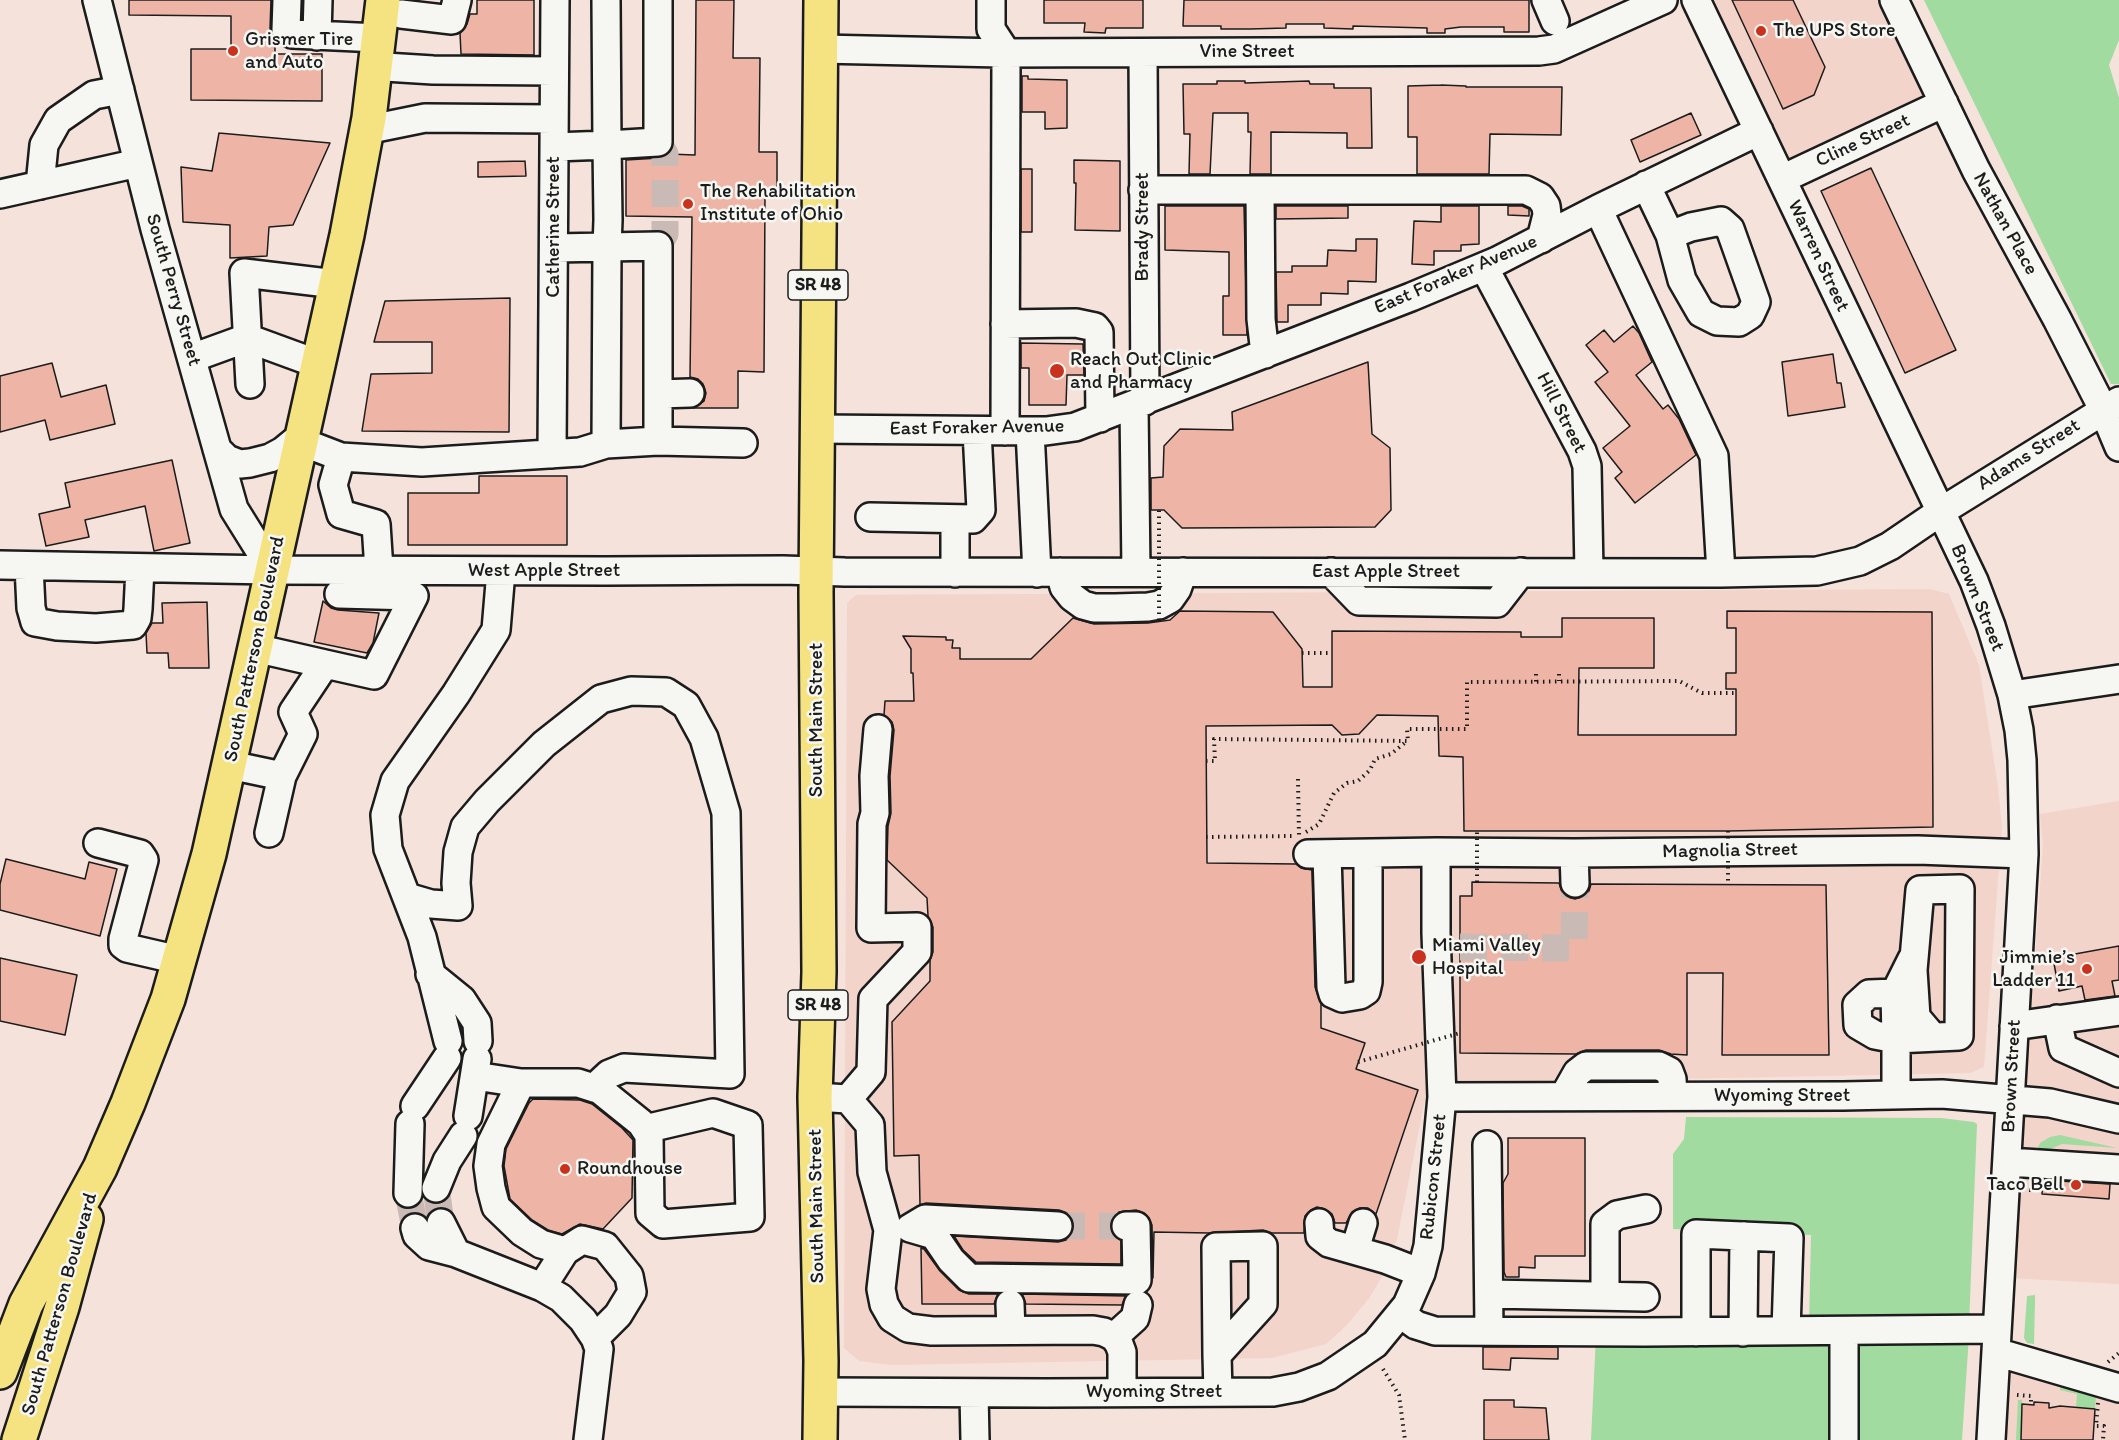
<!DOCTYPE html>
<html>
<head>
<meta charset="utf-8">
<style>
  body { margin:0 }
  canvas { display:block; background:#f4e2db }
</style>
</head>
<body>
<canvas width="2119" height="1440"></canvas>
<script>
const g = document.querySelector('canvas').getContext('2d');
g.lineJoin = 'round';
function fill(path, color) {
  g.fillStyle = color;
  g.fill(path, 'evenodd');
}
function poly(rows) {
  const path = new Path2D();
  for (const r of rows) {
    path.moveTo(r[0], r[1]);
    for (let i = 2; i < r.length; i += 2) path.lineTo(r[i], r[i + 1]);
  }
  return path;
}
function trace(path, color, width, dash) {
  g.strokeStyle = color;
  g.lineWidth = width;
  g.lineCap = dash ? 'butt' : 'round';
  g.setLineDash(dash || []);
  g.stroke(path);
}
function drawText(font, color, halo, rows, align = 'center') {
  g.font = font + ' Itim,sans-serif';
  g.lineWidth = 5;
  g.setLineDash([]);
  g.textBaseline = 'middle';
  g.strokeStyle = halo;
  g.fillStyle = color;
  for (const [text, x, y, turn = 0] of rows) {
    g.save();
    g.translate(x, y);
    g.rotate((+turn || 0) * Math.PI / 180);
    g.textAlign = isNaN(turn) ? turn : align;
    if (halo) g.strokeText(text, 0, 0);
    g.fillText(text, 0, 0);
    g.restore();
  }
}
const built = poly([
  [1705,0,1885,0,1933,97,1786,171],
  [1930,589,1949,594,1979,665,1998,787,2002,827,1984,1067,1970,1073,1428,1084,1397,1239,1385,1271,1370,1297,1347,1325,1326,1344,1272,1358,891,1365,859,1361,844,1348,847,603,856,595],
  [2119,801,2119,999,2031,1014,2043,845,2040,814],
  [2119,1019,2119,1115,2021,1092,2022,1031],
  [2019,1110,2119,1132,2119,1284,2010,1278],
  [2004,1365,2119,1399,2119,1440,2000,1440]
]);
const green = poly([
  [1924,0,2119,0,2119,40,2109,65,2119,98,2119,384,2111,384],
  [1686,1117,1941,1118,1974,1122,1977,1124,1969,1325,1809,1324,1811,1235,1673,1229,1673,1154,1684,1139],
  [2060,1135,2117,1148,2062,1144,2034,1156,2040,1143,2050,1137],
  [2035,1295,2035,1302,2034,1344,2027,1343,2024,1338,2027,1296],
  [1596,1336,1969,1336,1962,1440,1591,1440],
  [2061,1383,2096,1394,2095,1409,2076,1408,2077,1394,2060,1390],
  [2018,1400,2022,1400,2021,1440,2016,1440]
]);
const building = poly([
  [129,0,271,0,270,29,275,41,275,54,322,54,322,101,191,100,191,49,231,49,231,16,129,15,129,0],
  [477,0,534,0,534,55,461,54,460,33,467,24,470,14,477,14,477,0],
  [696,0,734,0,733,58,760,58,759,152,777,152,777,194,765,194,764,372,738,371,738,408,693,408,704,401,706,393,703,384,698,379,690,377,692,217,626,216,626,160,659,158,668,154,695,155,696,0],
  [1044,0,1143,0,1143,28,1106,28,1105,33,1084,32,1085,23,1044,23,1044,0],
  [1184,0,1529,0,1529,32,1504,32,1504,27,1461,27,1445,29,1445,33,1427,33,1427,28,1353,26,1353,29,1324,28,1324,24,1286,24,1286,28,1250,29,1221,29,1221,26,1183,26,1184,0],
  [1732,0,1793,0,1825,67,1814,95,1783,109,1732,0],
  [1022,76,1028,76,1028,79,1067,80,1067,128,1045,129,1045,112,1022,112,1022,76],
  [1217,81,1245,81,1245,83,1309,81,1310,84,1334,84,1334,88,1371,88,1372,148,1347,148,1347,133,1271,132,1271,174,1250,174,1251,132,1248,132,1248,113,1213,113,1210,174,1189,174,1190,134,1184,134,1183,84,1217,84,1217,81],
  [1441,85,1466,86,1466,87,1562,87,1561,135,1490,134,1489,174,1417,174,1417,137,1408,137,1408,86,1441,85],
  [1691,113,1701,135,1640,162,1631,140,1691,113],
  [219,133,330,143,293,225,269,227,267,256,230,258,230,225,183,222,181,167,212,171,219,133],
  [1074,160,1120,161,1120,231,1075,230,1076,183,1074,183,1074,160],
  [525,161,526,176,478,177,478,162,525,161],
  [1871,168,1956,350,1905,373,1821,191,1871,168],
  [1021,169,1032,169,1032,232,1021,232,1021,169],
  [1165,206,1244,206,1247,335,1223,335,1223,296,1229,296,1229,252,1165,250,1165,206],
  [1276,206,1348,206,1348,218,1276,219,1276,206],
  [1441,206,1479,206,1479,244,1461,245,1461,251,1434,251,1434,265,1412,264,1414,221,1441,222,1441,206],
  [1508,206,1522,206,1529,209,1529,216,1508,215,1508,206],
  [1356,239,1377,239,1376,282,1348,281,1348,294,1321,293,1321,305,1288,305,1288,322,1277,322,1276,272,1292,272,1292,266,1327,266,1328,250,1356,251,1356,239],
  [510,298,509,432,362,431,371,374,432,373,432,342,374,342,385,301,510,298],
  [1633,326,1639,333,1652,362,1636,375,1663,409,1668,405,1679,419,1696,455,1635,503,1615,478,1622,472,1603,448,1630,426,1595,382,1608,372,1586,345,1604,330,1614,342,1633,326],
  [1021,343,1083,344,1084,375,1067,375,1066,405,1029,405,1029,368,1021,368,1021,343],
  [1833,354,1837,383,1841,383,1845,407,1788,416,1782,362,1833,354],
  [1368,362,1372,434,1390,448,1391,510,1375,527,1182,528,1164,510,1151,510,1151,478,1163,477,1164,446,1180,429,1233,430,1232,412,1368,362],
  [52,363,61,397,106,385,115,424,50,440,45,420,0,432,0,376,52,363],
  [172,460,190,543,154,551,145,506,85,520,89,537,46,546,39,514,70,507,65,483,172,460],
  [479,476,567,476,567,545,408,545,408,493,479,493,479,476],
  [323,601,331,608,338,610,379,613,373,643,367,653,314,642,323,601],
  [207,602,209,668,169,668,168,653,147,653,146,633,152,623,163,623,162,603,207,602],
  [1180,611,1273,612,1302,649,1303,687,1332,687,1332,631,1521,632,1521,637,1562,637,1562,618,1654,618,1654,668,1579,668,1578,735,1736,735,1736,689,1726,689,1726,673,1736,673,1736,628,1727,628,1727,611,1932,612,1933,827,1728,831,1464,831,1463,757,1439,756,1438,716,1377,715,1359,734,1342,735,1332,725,1206,726,1207,863,1296,864,1301,868,1312,870,1315,987,1321,1004,1321,1028,1365,1043,1356,1069,1418,1090,1376,1214,1368,1208,1360,1208,1352,1212,1346,1223,1335,1223,1332,1214,1325,1209,1317,1207,1311,1210,1305,1216,1304,1233,1272,1233,1263,1230,1209,1233,1154,1232,1153,1278,1152,1225,1149,1218,1144,1213,1136,1210,1119,1212,1112,1219,1110,1225,1112,1233,1121,1240,1121,1264,976,1262,963,1250,954,1236,1058,1242,1066,1240,1071,1235,1074,1226,1072,1218,1067,1213,1059,1210,926,1203,920,1205,919,1155,894,1156,892,1022,930,981,930,960,933,952,933,927,928,916,927,898,887,860,888,826,891,813,890,776,894,730,892,722,884,715,885,701,914,701,913,673,911,673,911,649,903,636,946,637,946,640,953,640,952,648,960,648,960,659,1031,659,1073,618,1094,624,1148,623,1170,620,1180,611],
  [6,859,85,879,89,862,117,869,100,936,0,910,0,884,6,859],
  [1472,882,1559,883,1562,892,1568,897,1575,899,1584,896,1589,891,1591,884,1826,885,1829,1055,1722,1055,1723,973,1687,973,1687,1055,1671,1054,1659,1050,1586,1050,1576,1054,1460,1053,1460,896,1472,896,1472,882],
  [2119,946,2119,980,2112,981,2115,996,2085,1000,2082,986,2059,991,2053,958,2119,946],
  [0,958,77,975,65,1035,0,1021,0,958],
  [533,1099,580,1100,592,1104,622,1128,633,1140,632,1198,603,1229,580,1224,562,1234,548,1230,532,1220,510,1199,504,1166,506,1149,529,1103,533,1099],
  [1508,1138,1585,1138,1585,1256,1535,1256,1535,1268,1519,1267,1519,1277,1506,1277,1504,1272,1503,1183,1508,1174,1508,1138],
  [2043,1180,2110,1184,2109,1199,2042,1194,2043,1180],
  [921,1248,924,1249,940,1271,959,1290,969,1294,998,1294,994,1304,922,1304,921,1248],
  [1022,1294,1126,1296,1122,1305,1026,1304,1022,1294],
  [1483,1347,1558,1347,1558,1359,1511,1358,1510,1370,1483,1369,1483,1347],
  [1484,1400,1514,1400,1514,1407,1546,1408,1549,1440,1484,1440,1484,1400],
  [2034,1402,2049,1403,2049,1408,2060,1406,2095,1409,2093,1440,2021,1440,2022,1404,2034,1405,2034,1402]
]);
const minorTunnel = poly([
  [658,246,665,234,665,154,658,142],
  [1460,947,1574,948,1575,883],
  [436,1188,441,1223],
  [408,1193,415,1228],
  [1058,1226,1126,1226]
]);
const path = poly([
  [1302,653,1332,653],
  [1536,674,1536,682],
  [1559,674,1559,681],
  [1206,761,1215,761,1214,739,1408,741,1407,729,1467,729,1467,682,1679,681,1702,693,1736,693],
  [1298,779,1299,836],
  [1306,832,1319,824,1334,793,1347,783,1358,781,1370,770,1375,759,1391,754,1407,741],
  [1206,837,1294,836],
  [2029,1190,2038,1190],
  [2108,1362,2119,1353],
  [1383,1369,1399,1395,1405,1440],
  [2017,1395,2031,1396,2031,1404],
  [2098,1403,2096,1426,2104,1426,2103,1440]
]);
const minor = poly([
  [97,0,155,229,234,509,272,570],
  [287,0,286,30,292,34,378,38],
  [606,0,607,145,658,142,658,0],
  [991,0,991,29,1006,52,1005,431],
  [1546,0,1555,21],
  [1696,0,1974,581,1991,626,2012,695,2019,730,2022,760,2024,854,1991,1440],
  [1894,0,1976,170,2057,319,2103,409,2119,447],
  [401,14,452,20,457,0],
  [317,36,318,0],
  [821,49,1001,53,1539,51,1554,49,1663,0],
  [1143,53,1145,401],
  [385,67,433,70,554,71],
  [366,130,425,118,554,119],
  [555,147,607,145,608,220,607,247,555,248],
  [1782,179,1944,103],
  [40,185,44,145,58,120,94,95,120,90],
  [1646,185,1670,235,1682,280,1701,313,1717,321,1739,322,1750,315,1756,302,1730,229,1721,221,1691,227,1670,235],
  [1143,190,1526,190,1540,197,1546,206,1547,215,1541,239],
  [1260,191,1261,319,1265,354],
  [0,194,138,163],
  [1598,209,1714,456,1721,573],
  [1484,267,1582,451,1587,466,1589,572],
  [1005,324,1076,323,1095,327,1099,332,1100,418],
  [192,358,247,338,318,364],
  [250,384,244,273,336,284],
  [658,394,690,393],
  [1134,405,1136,572],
  [817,429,1046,431,1075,427,1411,297,1497,261,1598,209,1759,131],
  [1030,431,1037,573],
  [606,444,658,441,743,443],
  [217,449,227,459,240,464,250,463,270,458,283,451,294,442,302,442,341,457,422,462,580,452,606,444,607,247,658,246,658,441],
  [552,454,555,0],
  [341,457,333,485,341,514,376,524,379,570],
  [870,517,973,519,981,510,977,431],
  [0,565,272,570,606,571,783,570,845,572,1721,573,1817,571,1860,561,1890,546,1940,512,2119,401],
  [29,566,31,608,35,622,57,626,96,628,133,625,137,618,138,609,140,568],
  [1060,572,1064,587,1072,597,1083,605,1094,608,1115,608,1148,607,1159,605,1170,599,1177,589,1183,572],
  [1331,572,1359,601,1497,603,1521,572],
  [955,573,955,519],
  [255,648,325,664],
  [2012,695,2119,679],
  [230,765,282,776,303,734,293,712,325,664,374,675,414,596,339,594],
  [269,833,282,776],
  [98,843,140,854,144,860,123,939,123,945,127,948,179,960],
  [1574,853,1575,883],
  [1308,854,1436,852,1574,853,1918,850,2024,854],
  [1327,854,1331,987,1333,994,1342,998,1360,995,1366,991,1368,982,1368,854],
  [407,897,431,904,458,906,456,883,458,852,465,827,487,801,544,744,601,699,631,691,666,692,686,705,704,738,726,813,730,1074,624,1068,609,1074,594,1088],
  [430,974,462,1000,477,1023,478,1041],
  [1895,993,1869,994,1857,1005,1858,1025,1875,1035,1896,1039,1895,993,1912,959],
  [2057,1019,2063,1048,2119,1073],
  [2014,1026,2119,1011],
  [448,1041,422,937,388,849,385,815,395,781,456,694,496,630,501,571],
  [475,1076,521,1083,578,1083,600,1090,641,1123,649,1135,650,1213,663,1224,750,1217,748,1125,713,1113,645,1129],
  [521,1083,491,1144,488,1166,491,1188,496,1207,522,1232,541,1244,565,1251],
  [1896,1095,1896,1039,1959,1036,1960,889,1920,890,1913,970,1916,1017,1933,1037],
  [1564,1096,1577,1073,1586,1066,1659,1066,1669,1071,1672,1079,1673,1096],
  [815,1097,848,1099,870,1125,872,1172,888,1230,881,1289,884,1304,892,1318,908,1328,932,1331,1093,1330,1104,1332,1114,1337,1119,1344,1122,1352,1122,1392],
  [1442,1097,1843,1096,1942,1094,2050,1103,2119,1119],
  [848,1099,871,1072,873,999,917,952,917,927,871,928,872,824,875,813,874,776,878,729],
  [415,1106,447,1058],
  [468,1116,477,1059],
  [1487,1145,1489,1331],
  [2008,1162,2119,1169],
  [436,1188,447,1161,463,1136],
  [408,1193,410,1124],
  [441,1223,456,1253,542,1287,561,1298,583,1320,595,1338,599,1349,588,1440],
  [1319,1223,1320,1236,1329,1243,1385,1259,1421,1273],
  [1058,1226,925,1219,910,1228,934,1235,951,1260,969,1278,1137,1280,1136,1226,1126,1226],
  [415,1228,417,1235,429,1246,456,1253],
  [1355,1249,1363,1223],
  [542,1287,565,1251,582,1240,605,1246,629,1276,632,1292,618,1315,595,1338],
  [1489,1294,1645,1297],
  [1605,1296,1605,1224,1617,1215,1646,1209],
  [1010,1304,1011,1330],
  [1401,1314,1416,1325,1435,1331,1645,1332,1997,1329],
  [1696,1332,1696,1234,1789,1238,1786,1331],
  [1743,1332,1744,1236],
  [1114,1337,1135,1318,1138,1305],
  [1996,1352,2119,1388],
  [1217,1355,1263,1304,1263,1246,1216,1247,1217,1355,1218,1392],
  [820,1392,1046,1393,1273,1392,1299,1387,1328,1376,1375,1344,1407,1305,1421,1273,1428,1246,1442,1097,1436,933,1436,852],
  [974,1393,975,1440],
  [1844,1440,1844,1331]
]);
const major = poly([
  [0,1372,26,1304,100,1168,128,1103,168,999,209,854,347,235,369,118,383,0],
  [19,1440,62,1307,86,1219],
  [820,1440,821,1361,815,1097,819,972,816,592,821,0]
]);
const pathBridge = poly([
  [1159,620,1159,510],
  [1728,831,1728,885],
  [1477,882,1477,832],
  [1358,1062,1460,1033]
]);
const markers = [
  [1761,31,6,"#c8321e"],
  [233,51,6,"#c8321e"],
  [688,204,6,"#c8321e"],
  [1057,371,8,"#c8321e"],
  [1419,957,8,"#c8321e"],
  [2087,969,6,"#c8321e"],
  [565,1169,6,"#c8321e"],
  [2076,1185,6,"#c8321e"]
];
const shields = [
  [818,285,60],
  [818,1005,60]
];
const shieldNames = [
  ["SR 48",818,285],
  ["SR 48",818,1005]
];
const poiNames = [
  ["The UPS Store",1773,31],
  ["Grismer Tire",245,40],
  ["and Auto",245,63],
  ["The Rehabilitation",700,192],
  ["Institute of Ohio",700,215],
  ["Reach Out Clinic",1070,360],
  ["and Pharmacy",1070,383],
  ["Miami Valley",1432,946],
  ["Hospital",1432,969],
  ["Jimmie’s",2075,958,"right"],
  ["Ladder 11",2075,981,"right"],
  ["Roundhouse",577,1169],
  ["Taco Bell",2064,1185,"right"]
];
const streetNames = [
  ["Vine Street",1247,52],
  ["Cline Street",1863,141,-25],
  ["Nathan Place",2005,224,61],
  ["Catherine Street",554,227,-90],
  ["Brady Street",1143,227,-90],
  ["Warren Street",1818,256,65],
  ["East Foraker Avenue",1456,275,-23],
  ["South Perry Street",173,290,74],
  ["Hill Street",1561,413,63],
  ["East Foraker Avenue",977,428,-1],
  ["Adams Street",2029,455,-32],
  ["West Apple Street",544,571],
  ["East Apple Street",1386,572],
  ["Brown Street",1977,598,68],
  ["South Patterson Boulevard",255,649,-78],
  ["South Main Street",817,720,-90],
  ["Magnolia Street",1730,851,-1],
  ["Brown Street",2012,1076,-87],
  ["Wyoming Street",1782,1096],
  ["Rubicon Street",1434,1177,-84],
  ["South Main Street",817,1206,-91],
  ["South Patterson Boulevard",60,1304,-74],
  ["Wyoming Street",1154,1392]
];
fill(built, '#f2d4cb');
fill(green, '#a1dba0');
fill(building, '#eeb5a6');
trace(building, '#1c1c1c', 1.5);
trace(minorTunnel, '#c9bab5', 27, [27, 14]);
trace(minor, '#1c1c1c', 32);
trace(major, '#1c1c1c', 38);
trace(path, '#1c1c1c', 4, [1.5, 4.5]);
trace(minor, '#f6f6f2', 27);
trace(major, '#f5e381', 33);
trace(pathBridge, '#1c1c1c', 4, [1.5, 4.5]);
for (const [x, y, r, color] of markers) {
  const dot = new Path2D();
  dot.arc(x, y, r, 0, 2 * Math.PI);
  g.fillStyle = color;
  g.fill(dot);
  trace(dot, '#f6f6f2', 2);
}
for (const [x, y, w] of shields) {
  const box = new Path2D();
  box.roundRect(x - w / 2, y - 15, w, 30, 4.5);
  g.fillStyle = '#f6f6f2';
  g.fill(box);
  trace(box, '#1c1c1c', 1.5);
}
drawText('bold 18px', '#1c1c1c', null, shieldNames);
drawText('20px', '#1c1c1c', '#f6f6f2', poiNames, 'left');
drawText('20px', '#1c1c1c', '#f6f6f2', streetNames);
</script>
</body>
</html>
